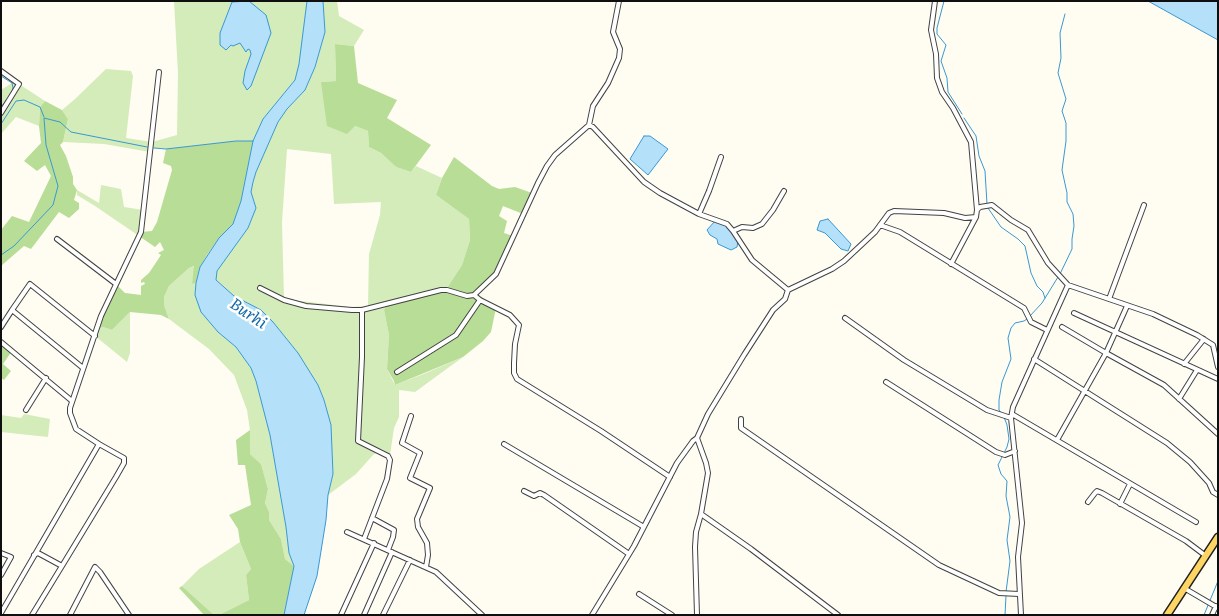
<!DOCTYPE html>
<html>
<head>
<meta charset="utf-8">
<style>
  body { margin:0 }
  #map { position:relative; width:1219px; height:616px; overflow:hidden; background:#fffcf2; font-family:Literata,serif }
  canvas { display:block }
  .frame { position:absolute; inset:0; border:2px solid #0f0f0f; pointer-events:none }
</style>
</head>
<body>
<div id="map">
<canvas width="1219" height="616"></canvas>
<div class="frame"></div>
</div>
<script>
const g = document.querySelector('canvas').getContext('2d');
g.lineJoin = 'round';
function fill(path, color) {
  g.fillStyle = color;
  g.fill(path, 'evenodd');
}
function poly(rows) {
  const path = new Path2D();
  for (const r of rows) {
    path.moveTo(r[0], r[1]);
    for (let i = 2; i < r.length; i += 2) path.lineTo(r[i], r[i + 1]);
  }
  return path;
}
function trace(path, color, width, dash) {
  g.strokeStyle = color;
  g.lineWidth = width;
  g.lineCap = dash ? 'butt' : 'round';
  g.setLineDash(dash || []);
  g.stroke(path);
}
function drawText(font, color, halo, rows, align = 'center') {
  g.font = font + ' Literata,serif';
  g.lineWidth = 5;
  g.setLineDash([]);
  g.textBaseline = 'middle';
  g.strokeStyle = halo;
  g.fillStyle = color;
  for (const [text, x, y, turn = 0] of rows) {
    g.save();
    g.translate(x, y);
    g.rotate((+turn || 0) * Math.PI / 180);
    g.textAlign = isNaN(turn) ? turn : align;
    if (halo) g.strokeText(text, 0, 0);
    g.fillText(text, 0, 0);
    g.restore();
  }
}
const green = poly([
  [174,1,307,1,299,65,295,80,263,119,253,141,236,141,166,149,154,148,150,152,104,144,63,142,68,119,62,110,75,99,106,69,131,71,133,76,126,138,152,142,177,135,178,73],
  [323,1,337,1,339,16,364,30,354,46,335,44,336,81,321,82,355,126,368,131,369,147,381,153,396,167,411,172,416,166,442,178,436,195,469,219,470,240,462,265,447,288,435,289,388,301,384,310,389,335,387,369,395,385,426,373,463,357,415,392,399,390,399,417,394,428,390,455,382,449,373,455,356,474,328,495,333,474,331,425,324,400,318,385,298,353,273,322,261,310,234,296,216,280,217,271,248,228,256,208,251,192,253,182,256,172,278,122,287,109,305,90,315,68,325,32],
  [287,149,331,154,334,204,381,202,380,215,369,254,368,306,350,307,284,299,282,222],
  [12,83,19,84,45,101,40,107,39,126,16,117,1,134,1,90],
  [101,185,121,189,124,207,143,210,139,236,95,206,77,195,77,190,99,203],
  [195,266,192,284,196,283,195,295,218,332,236,347,251,368,256,381,270,435,286,527,289,553,294,566,285,559,281,539,269,520,269,512,265,503,268,489,261,464,250,454,250,430,247,410,234,375,209,349,169,319,164,305,164,297,169,286,189,268],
  [130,312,130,353,127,362,95,336,97,329,103,327,112,330],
  [24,414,50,419,48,437,1,432,1,415,21,418],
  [240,542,251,569,246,575,249,600,219,615,214,615,182,586,199,569]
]);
const forest = poly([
  [335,44,354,46,358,83,397,100,387,118,431,145,411,172,396,167,381,153,369,147,368,131,355,126,347,134,327,126,321,82,336,81],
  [45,101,62,110,68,119,63,142,60,145,66,156,73,177,73,184,77,190,74,200,79,203,79,209,69,218,59,212,31,249,24,246,1,266,1,230,12,216,29,222,51,176,45,165,37,171,24,161,41,143,39,126,40,107],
  [236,141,253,141,241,201,233,224,219,238,207,255,200,267,196,283,192,284,194,266,189,268,169,286,164,297,164,305,169,319,161,315,130,312,112,330,103,327,97,329,116,284,125,293,141,295,141,286,145,284,144,282,141,283,141,280,149,273,161,255,158,253,164,250,160,242,155,247,139,236,141,232,152,231,157,222,172,170,171,166,163,163,166,149],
  [454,157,492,186,499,189,515,187,532,193,523,214,503,206,499,216,507,221,504,233,513,236,499,269,474,291,496,308,491,332,483,341,463,357,395,385,394,381,387,369,389,335,384,310,388,301,435,289,447,288,462,265,470,240,469,219,436,195,442,178],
  [1,342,12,351,3,364,11,371,4,380,1,378],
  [250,430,250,454,261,464,268,489,265,503,269,512,269,520,281,539,285,559,294,566,284,615,219,615,249,600,246,575,251,569,240,542,238,529,229,515,251,505,245,465,238,465,236,440],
  [182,586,214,615,204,615,179,588]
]);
const water = poly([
  [249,1,266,15,271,33,251,86,247,90,243,83,245,71,251,54,250,50,248,49,246,52,240,43,233,46,231,45,226,50,220,45,220,33,232,2,249,1],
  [307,1,323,1,325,32,315,67,305,90,287,109,278,122,256,172,253,182,251,192,256,208,248,228,217,271,216,280,234,296,261,310,273,322,298,353,318,385,324,400,331,425,333,474,328,495,326,520,317,576,304,615,284,615,294,566,289,553,286,527,270,435,256,381,251,368,236,347,218,332,201,312,195,295,196,283,200,267,219,238,233,224,241,201,253,141,263,119,295,80,299,64,307,1],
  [1148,1,1218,1,1218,40,1148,1],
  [644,136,650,136,668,149,648,175,630,159,644,136],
  [828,219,851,244,848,251,841,249,825,233,817,230,820,221,828,219],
  [715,221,723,223,732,230,738,241,737,247,731,250,718,244,717,239,710,235,707,230,715,221]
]);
const stream = poly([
  [944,1,937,28,937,34,946,45,941,61,947,78,948,92,962,114],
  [1,76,12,83,13,88,11,94,1,107],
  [964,118,976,136,979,156,985,171,987,204],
  [1,124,16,101,24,100,40,107,44,117],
  [154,148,166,149,236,141,253,141],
  [988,208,1001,227,1018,239,1025,246,1031,273,1037,286,1043,292,1045,298],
  [1,255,14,246,53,205,58,186,46,145,44,118,60,122,71,132,147,147],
  [1060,274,1072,249,1072,239,1074,226,1073,214,1067,202,1067,193,1062,170,1066,141,1066,123,1062,111,1066,99,1058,73,1061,58,1060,33,1065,14],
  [1030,316,1042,303,1058,277],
  [1002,414,999,410,999,400,1002,382,1011,359,1008,338,1011,328,1015,323,1024,321,1027,319],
  [1004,417,1007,425,1009,439,1007,447,998,465,1001,474,1007,481,1006,496,1010,517,1007,540,1010,561,1006,592],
  [1005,615,1006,596],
  [1204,615,1218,581]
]);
const minor = poly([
  [935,1,931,30,936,54,937,78,942,92,953,108,971,142,977,210],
  [1,71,19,84,1,113],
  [589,125,593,106,608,83,619,58,620,49,613,32,619,1],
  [699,214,709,191,721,157],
  [880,225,900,232,1024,308,1031,322,1047,330],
  [733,231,742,227,753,228,762,224,773,210,784,191],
  [57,239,116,284],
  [951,264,976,217],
  [260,288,284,300,306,306,352,310,362,310,441,290,447,290,467,296,474,295,496,274,538,183,547,166,555,155,589,125,593,127,644,182,660,193,699,214,727,224,733,231,752,260,788,290,785,299,773,310,744,355,708,414,697,438,706,463,708,473,701,514,751,549,838,615],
  [788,290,832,269,844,261,875,232,889,213,894,211,944,213,965,218,976,217,977,210,980,207,992,205,1011,220,1028,230,1048,263,1068,285,1153,314,1197,335,1213,345,1218,367],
  [474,295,480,300,510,315,519,325,515,344,514,363,514,373,517,379,601,431,670,477],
  [1109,299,1144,205],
  [12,310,30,284,95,336],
  [362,310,362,357,358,441,388,456,390,460,387,479,364,539],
  [1074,313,1218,379],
  [845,318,904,360,987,410,1011,418],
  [1,327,12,310,83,368],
  [1062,327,1106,353,1127,306],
  [1,342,72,401],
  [1034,359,1167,443,1190,462,1209,483,1213,492,1218,495],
  [1184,364,1204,339],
  [397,372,456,335,480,300],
  [886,382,996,452,1005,455,1015,451],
  [1179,399,1197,370],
  [26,410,46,378],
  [1012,414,1196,522],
  [411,416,402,443,420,453,410,478,430,488,417,519,418,527,427,543,428,555,426,567],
  [741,419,741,428,939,565,999,593,1019,594],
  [1057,440,1106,353,1164,385,1218,434],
  [504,444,644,527],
  [524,491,534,496,540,493,544,495,629,554],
  [1088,502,1095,493,1097,491,1102,493,1186,541,1206,556],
  [1120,504,1130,484],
  [372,518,394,530,393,537,388,550],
  [347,532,436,572,482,615],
  [1,553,11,557,1,575],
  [34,555,38,553,62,566,116,477,124,463,124,458,99,444],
  [1184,588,1218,608],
  [639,594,672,615],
  [1,613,99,444,76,429,70,413,70,408,101,316,141,232,159,72],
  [32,615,62,566],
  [70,615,95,567,100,572,129,615],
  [341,615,374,543],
  [364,615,392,552],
  [383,615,410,560],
  [592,615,634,546,677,463,693,441,697,438],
  [697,615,695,547,696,532,701,514],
  [1021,615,1018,557,1022,523,1011,418,1013,407,1068,285],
  [1212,615,1216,606]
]);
const primary = poly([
  [1167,615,1218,537]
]);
const waterNames = [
  ["Burhi",248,314,34]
];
fill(green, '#d4ecb9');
fill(forest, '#b8dd97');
fill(water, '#b4e0f9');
trace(water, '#3898d3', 1);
trace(stream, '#3898d3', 1);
trace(minor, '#424242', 6);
trace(primary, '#202020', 9);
trace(minor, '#fff', 4);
trace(primary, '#fed563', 6);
drawText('italic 16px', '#1269a8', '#fff', waterNames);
</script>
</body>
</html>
